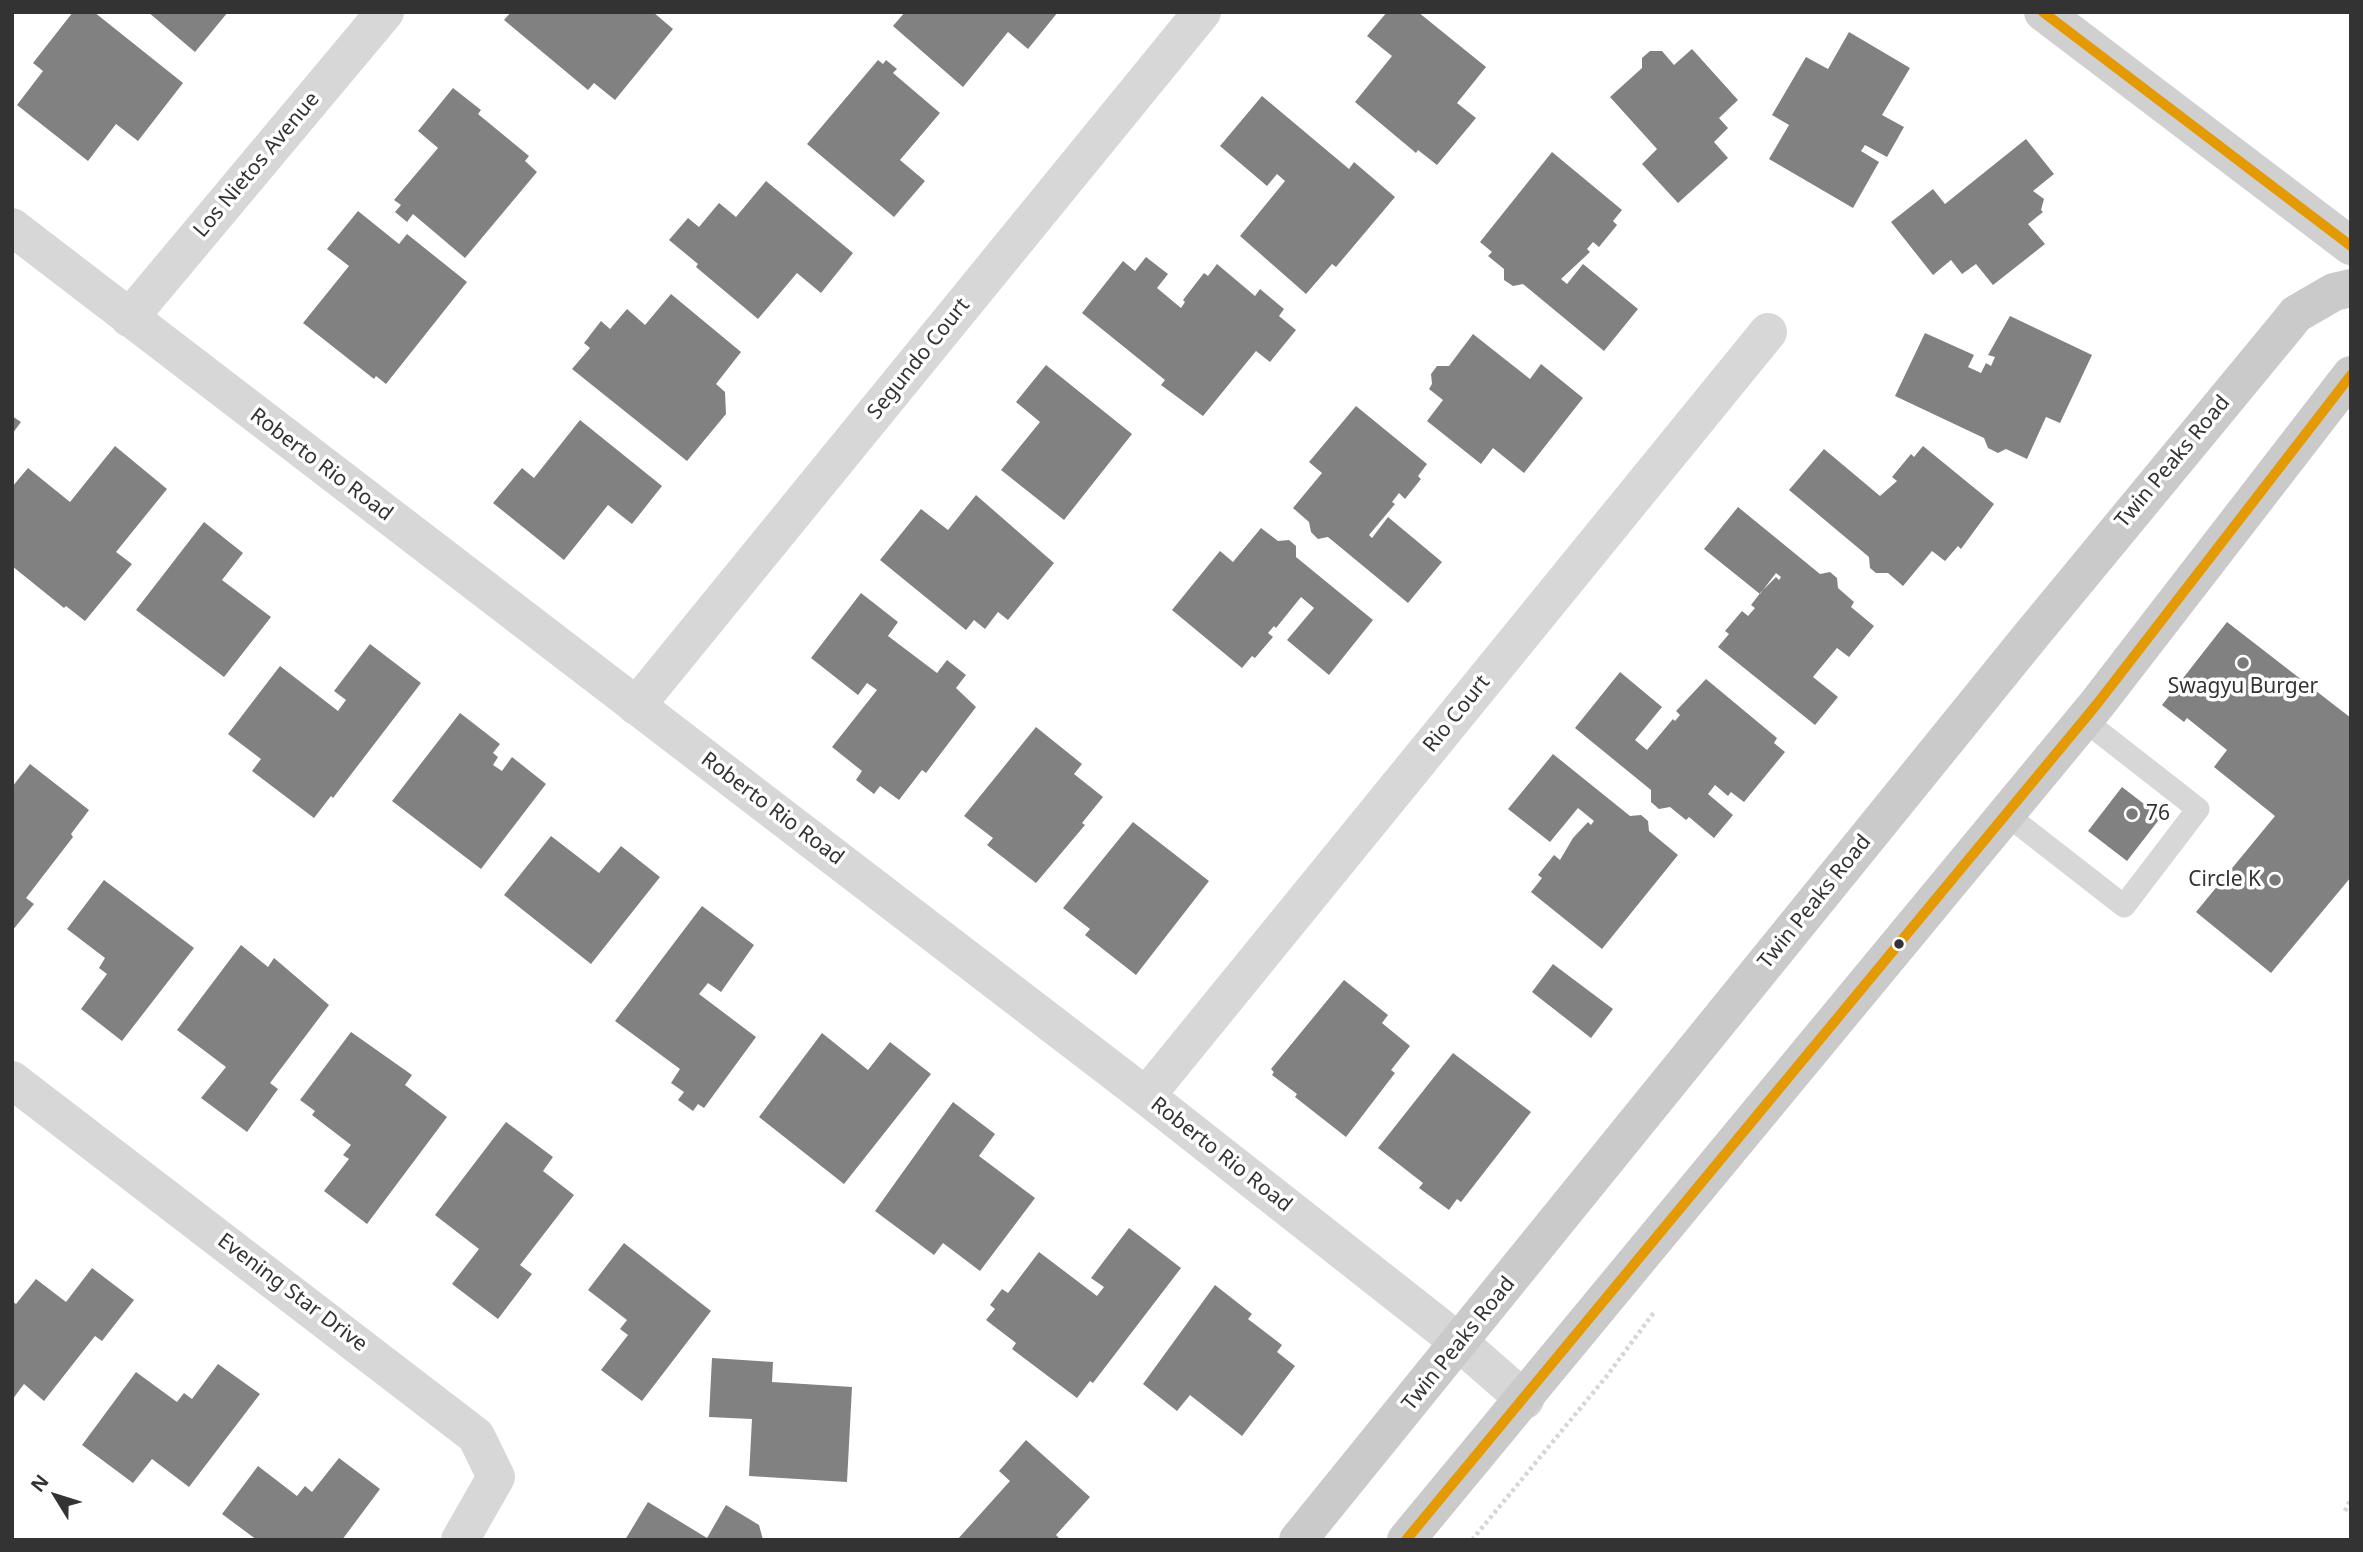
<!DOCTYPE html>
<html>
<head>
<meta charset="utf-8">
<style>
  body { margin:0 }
  #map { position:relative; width:2363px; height:1552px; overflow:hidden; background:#fff; font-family:"Noto Sans",sans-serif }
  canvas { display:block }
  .frame { position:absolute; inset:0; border:14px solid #333; pointer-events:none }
  .north { position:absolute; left:21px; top:1461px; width:70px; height:70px; -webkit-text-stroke:5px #fff; paint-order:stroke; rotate:308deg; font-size:19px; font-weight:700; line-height:28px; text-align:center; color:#333 }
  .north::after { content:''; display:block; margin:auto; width:24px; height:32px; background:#333; clip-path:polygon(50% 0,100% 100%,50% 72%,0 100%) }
</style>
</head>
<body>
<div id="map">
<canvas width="2363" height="1552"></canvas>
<div class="frame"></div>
<div class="north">N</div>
</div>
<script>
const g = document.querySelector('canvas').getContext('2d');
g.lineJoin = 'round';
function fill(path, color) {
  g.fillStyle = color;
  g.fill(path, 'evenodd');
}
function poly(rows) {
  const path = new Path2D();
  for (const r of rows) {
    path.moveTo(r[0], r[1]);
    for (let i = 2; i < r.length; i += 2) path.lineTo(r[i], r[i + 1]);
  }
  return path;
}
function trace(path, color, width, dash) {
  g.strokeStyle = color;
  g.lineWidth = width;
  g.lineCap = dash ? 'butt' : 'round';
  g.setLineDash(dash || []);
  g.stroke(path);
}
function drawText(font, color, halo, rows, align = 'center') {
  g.font = font + ' "Noto Sans",sans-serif';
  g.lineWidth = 7;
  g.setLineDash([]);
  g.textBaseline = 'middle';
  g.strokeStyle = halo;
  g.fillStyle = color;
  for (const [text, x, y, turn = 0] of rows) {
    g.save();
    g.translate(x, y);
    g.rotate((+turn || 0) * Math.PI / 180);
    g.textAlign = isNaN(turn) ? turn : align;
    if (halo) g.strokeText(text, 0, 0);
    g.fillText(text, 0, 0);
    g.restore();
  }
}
const building = poly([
  [73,12,94,12,183,83,138,141,116,124,88,161,17,105,43,71,33,63],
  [148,12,228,12,195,52],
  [511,12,653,12,673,29,615,100,594,83,588,90,504,20],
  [905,12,1058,12,1028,49,1008,32,963,87,893,26],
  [1387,12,1418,12,1486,67,1457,103,1476,118,1437,165,1418,150,1416,153,1355,102,1392,56,1367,36],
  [1849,32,1910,68,1882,115,1904,127,1887,157,1865,145,1861,151,1879,162,1853,208,1769,159,1789,125,1772,115,1806,57,1828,69],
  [1692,49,1738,100,1719,118,1728,128,1714,142,1728,158,1678,203,1642,164,1657,149,1610,97,1642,68,1642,58,1650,51,1662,51,1674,65],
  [878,60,883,64,886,60,897,69,893,73,940,113,900,160,925,181,894,217,807,144],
  [453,88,481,110,478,114,529,156,525,161,537,172,465,258,413,214,407,222,395,212,401,205,394,200,438,148,418,131],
  [1262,96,1349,169,1354,162,1395,197,1336,267,1332,264,1306,294,1240,236,1285,181,1277,174,1267,186,1220,146],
  [2026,139,2054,174,2033,191,2044,199,2041,210,2043,212,2028,224,2045,244,1993,285,1976,264,1962,274,1951,260,1933,275,1891,222,1933,189,1945,204],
  [1552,152,1622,210,1613,221,1617,225,1599,247,1593,242,1587,249,1590,252,1561,279,1567,284,1583,264,1638,309,1604,351,1523,284,1513,286,1504,280,1504,269,1488,256,1492,252,1480,242],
  [766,181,853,253,821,293,797,273,758,319,696,267,698,264,669,240,688,218,699,227,719,203,736,217],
  [358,211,399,244,407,234,467,282,386,384,376,376,374,379,303,323,349,266,327,249],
  [1146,257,1168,274,1157,288,1181,308,1185,302,1183,300,1204,273,1208,276,1217,264,1255,296,1260,289,1284,309,1279,316,1296,330,1270,362,1256,351,1203,416,1161,385,1165,380,1082,313,1123,261,1135,271],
  [671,294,741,352,716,384,725,392,726,414,687,461,572,369,590,348,584,343,601,321,610,329,627,309,645,325],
  [2010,316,2092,355,2060,423,2046,417,2027,459,2006,449,1998,453,1988,448,1984,438,1895,396,1925,333,1974,355,1968,367,1981,373,1986,363,1991,366,1995,357,1988,355],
  [1473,334,1530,379,1541,364,1583,398,1524,473,1493,448,1481,464,1427,421,1443,400,1429,389,1432,384,1431,374,1437,366,1449,366],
  [1046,365,1132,434,1064,520,1001,470,1040,422,1016,402],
  [1356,406,1427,464,1418,476,1421,479,1405,499,1399,493,1392,502,1395,504,1369,535,1372,538,1388,517,1442,562,1408,603,1328,537,1318,539,1311,532,1309,522,1293,508,1322,473,1309,462],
  [12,416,21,422,12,434],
  [580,420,662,486,632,524,608,505,564,560,493,503,522,468,534,478],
  [115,446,167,489,116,552,132,564,85,621,66,606,64,608,12,566,12,487,28,468,70,502],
  [1923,446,1994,504,1961,549,1958,546,1945,561,1932,551,1903,586,1888,573,1876,573,1870,568,1869,557,1789,490,1824,449,1880,496,1897,481,1892,477,1911,454,1914,457],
  [976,495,1054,563,1008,620,998,612,985,629,974,620,966,630,880,560,921,509,948,530],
  [1738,507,1820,574,1830,572,1837,578,1838,588,1854,602,1851,607,1874,626,1849,657,1837,648,1813,677,1838,697,1815,725,1718,647,1729,634,1725,631,1742,611,1748,616,1755,608,1751,605,1761,592,1776,577,1779,580,1781,577,1776,573,1760,594,1704,549],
  [204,522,243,553,222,580,271,617,224,677,136,610],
  [1261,528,1278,541,1289,540,1296,546,1296,557,1373,620,1329,675,1287,640,1314,608,1301,597,1276,628,1274,626,1268,633,1273,637,1255,658,1252,656,1242,668,1172,610,1220,551,1233,562],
  [861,593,898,622,888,636,937,673,947,660,966,675,956,688,976,707,926,773,922,770,899,800,880,786,874,794,856,780,862,771,832,747,877,690,867,683,858,695,811,658],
  [2227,622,2351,718,2351,877,2271,973,2196,912,2275,816,2214,767,2227,750,2187,718,2184,722,2162,705],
  [370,644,421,683,333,798,331,796,314,818,252,771,261,759,228,734,280,666,338,711,346,700,334,691],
  [1620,672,1662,707,1635,740,1647,750,1673,719,1675,721,1680,715,1676,711,1706,679,1777,738,1774,743,1785,752,1744,802,1731,792,1728,796,1715,785,1708,794,1733,815,1714,838,1689,817,1686,820,1670,807,1659,809,1651,802,1651,790,1575,728],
  [460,713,500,744,493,753,498,757,493,765,502,771,512,757,546,784,481,869,392,801],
  [1036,727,1082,764,1074,774,1103,797,1082,823,1085,825,1036,883,987,845,993,838,964,816],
  [1553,754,1630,816,1641,815,1648,821,1649,831,1678,855,1602,949,1531,892,1542,878,1538,875,1554,855,1560,860,1573,838,1588,822,1591,825,1594,821,1578,808,1550,842,1508,809],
  [30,764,89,810,71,834,73,837,26,898,34,904,12,931,12,787],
  [2122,787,2161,817,2127,861,2088,831],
  [1133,822,1209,881,1136,975,1085,935,1090,929,1063,908],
  [551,836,599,873,621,846,660,877,591,964,504,895],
  [104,880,194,948,122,1041,81,1009,107,974,99,968,105,958,67,929],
  [702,906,754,945,721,992,708,983,699,994,756,1037,704,1108,698,1104,693,1111,678,1100,684,1092,671,1083,680,1069,615,1021],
  [241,945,268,967,274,958,329,1005,270,1083,278,1089,247,1132,201,1098,226,1067,177,1030],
  [1553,964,1613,1009,1591,1038,1532,992],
  [1344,980,1388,1015,1382,1023,1410,1046,1391,1070,1395,1073,1346,1137,1295,1097,1297,1094,1272,1075,1274,1072,1271,1069],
  [351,1032,412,1075,405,1085,447,1117,367,1224,324,1191,349,1159,343,1155,351,1145,312,1115,315,1111,300,1100],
  [822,1033,868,1070,890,1042,931,1074,844,1184,759,1117],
  [1453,1053,1531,1112,1461,1202,1457,1199,1449,1210,1419,1188,1423,1183,1378,1148],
  [953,1102,995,1134,979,1156,1035,1198,980,1271,943,1243,934,1255,875,1211],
  [506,1122,553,1157,543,1171,574,1195,520,1265,532,1274,498,1319,452,1284,479,1249,435,1215],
  [1129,1228,1181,1268,1093,1383,1090,1381,1077,1398,1012,1349,1016,1343,986,1320,995,1309,990,1305,1002,1289,1008,1293,1039,1252,1097,1296,1104,1287,1091,1278],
  [624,1243,711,1311,642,1401,601,1370,628,1335,620,1329,627,1320,588,1290],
  [92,1268,134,1300,102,1341,95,1336,44,1401,24,1384,12,1400,12,1301,16,1304,36,1279,66,1302],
  [1215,1285,1252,1314,1248,1319,1282,1345,1277,1352,1295,1366,1242,1436,1190,1395,1177,1411,1143,1384],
  [712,1358,773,1362,772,1382,852,1387,847,1482,749,1476,752,1419,709,1417],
  [218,1364,260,1394,189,1487,152,1459,133,1483,82,1445,136,1372,177,1402,184,1393,192,1399],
  [1026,1440,1090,1497,1056,1535,1061,1540,957,1540,1010,1481,999,1471],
  [339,1458,380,1489,342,1540,257,1540,222,1514,258,1466,297,1496,305,1486,312,1492],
  [648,1502,707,1538,726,1505,759,1525,763,1540,625,1540]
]);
const path = poly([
  [2345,1511,2351,1498],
  [1472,1540,1606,1377,1655,1311]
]);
const lane = poly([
  [2006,814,2124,906,2198,809,2084,720]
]);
const street = poly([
  [12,227,1146,1096,1460,1343,1525,1400],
  [129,318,385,12],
  [636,706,1202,12],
  [12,1080,476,1436,496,1477,460,1540],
  [1146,1096,1768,332]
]);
const secondary = poly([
  [2043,12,2351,246]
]);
const primary = poly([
  [1298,1540,2029,638,2288,324,2296,314,2334,292,2351,288],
  [1406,1540,2097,704,2351,375]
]);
const bus1 = poly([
  [2043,12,2351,246],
  [1406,1540,2097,704,2351,375]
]);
const markers = [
  [2243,663,7,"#7a7a7a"],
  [2132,814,7,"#7a7a7a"],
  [2275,880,7,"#7a7a7a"],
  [1899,944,6,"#333"]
];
const streetNames = [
  ["Los Nietos Avenue",257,165,-50],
  ["Segundo Court",919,359,-51],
  ["Twin Peaks Road",2173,462,-50],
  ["Roberto Rio Road",321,465,37],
  ["Rio Court",1457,714,-51],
  ["Roberto Rio Road",772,809,37],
  ["Twin Peaks Road",1815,902,-51],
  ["Roberto Rio Road",1221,1155,38],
  ["Evening Star Drive",292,1293,37],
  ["Twin Peaks Road",1459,1344,-51]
];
const poiNames = [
  ["Swagyu Burger",2243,687],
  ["76",2146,814,"left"],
  ["Circle K",2261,880,"right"]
];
fill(building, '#818181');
trace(path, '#d6d6d6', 4.5, [3.5, 3.5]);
trace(lane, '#d7d7d7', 23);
trace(street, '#d7d7d7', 38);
trace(secondary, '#d0d0d0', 38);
trace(primary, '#cacaca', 38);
trace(bus1, '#e39a05', 10);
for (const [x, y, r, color] of markers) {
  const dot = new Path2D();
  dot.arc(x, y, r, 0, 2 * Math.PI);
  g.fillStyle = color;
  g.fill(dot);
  trace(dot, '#fff', 2.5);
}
drawText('21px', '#333', '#fff', streetNames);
drawText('21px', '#333', '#fff', poiNames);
</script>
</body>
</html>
